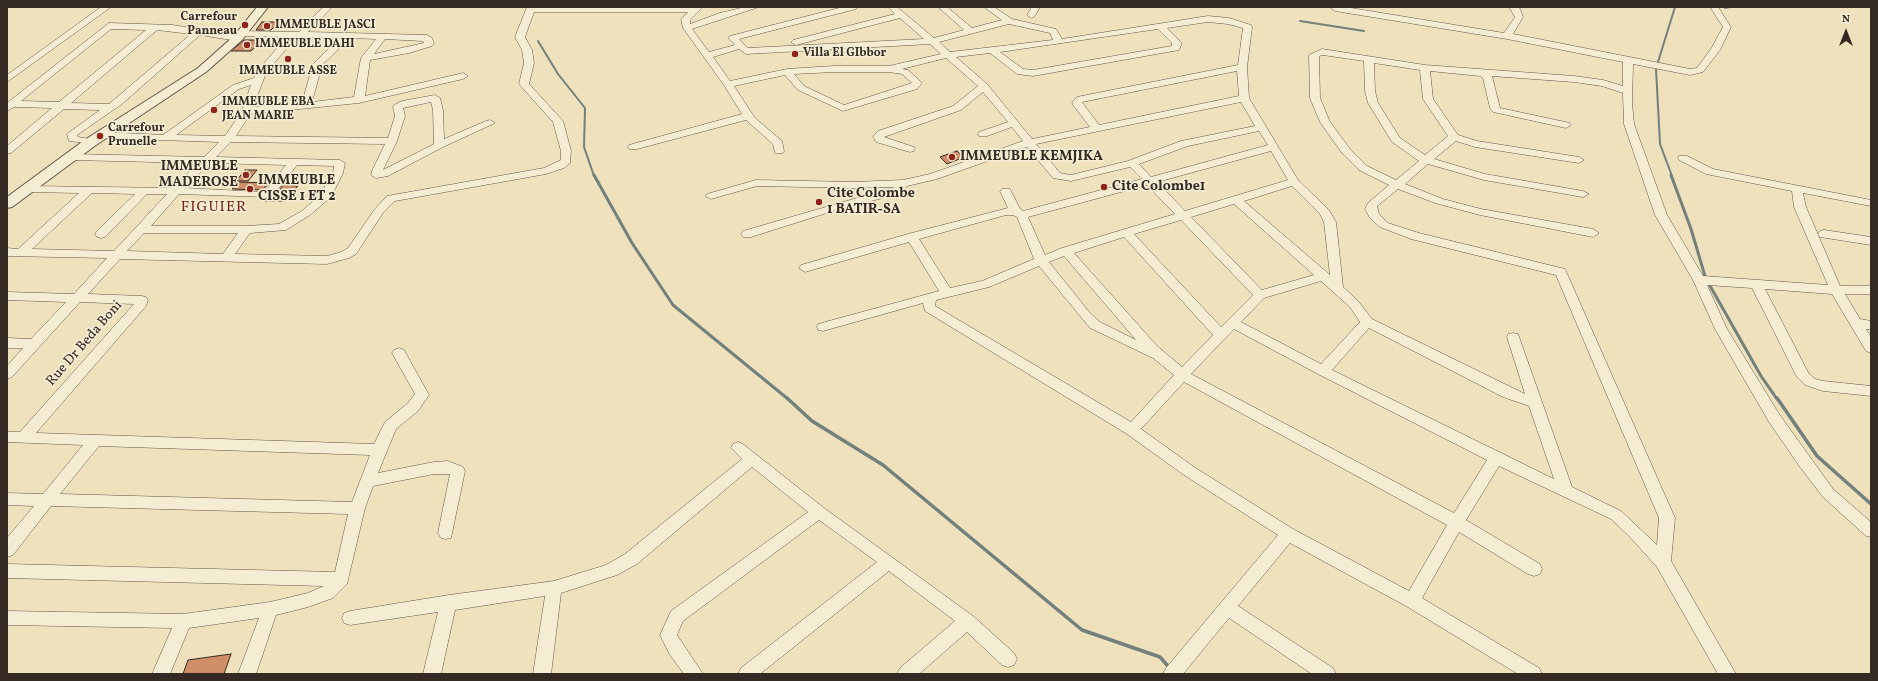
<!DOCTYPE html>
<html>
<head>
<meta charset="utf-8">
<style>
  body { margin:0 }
  #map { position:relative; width:1878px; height:681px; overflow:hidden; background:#eee1bb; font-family:Vollkorn,serif }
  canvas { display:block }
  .frame { position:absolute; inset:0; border:8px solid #352924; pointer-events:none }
  .north { position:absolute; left:1826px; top:12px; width:40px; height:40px; -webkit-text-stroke:3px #f4ecd3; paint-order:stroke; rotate:0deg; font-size:11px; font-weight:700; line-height:16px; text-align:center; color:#352924 }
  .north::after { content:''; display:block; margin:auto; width:14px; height:18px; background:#352924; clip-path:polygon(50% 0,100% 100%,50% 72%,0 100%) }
</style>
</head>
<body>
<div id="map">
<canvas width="1878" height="681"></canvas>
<div class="frame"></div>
<div class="north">N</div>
</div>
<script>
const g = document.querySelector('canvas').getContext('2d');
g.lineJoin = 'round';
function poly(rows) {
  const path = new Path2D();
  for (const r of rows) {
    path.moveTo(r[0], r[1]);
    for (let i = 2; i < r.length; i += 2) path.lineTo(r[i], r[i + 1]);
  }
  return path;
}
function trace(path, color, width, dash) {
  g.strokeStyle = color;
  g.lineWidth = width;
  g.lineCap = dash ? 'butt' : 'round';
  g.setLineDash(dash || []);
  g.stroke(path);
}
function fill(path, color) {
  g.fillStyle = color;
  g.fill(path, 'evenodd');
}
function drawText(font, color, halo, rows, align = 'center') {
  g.font = font + ' Vollkorn,serif';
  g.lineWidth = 3.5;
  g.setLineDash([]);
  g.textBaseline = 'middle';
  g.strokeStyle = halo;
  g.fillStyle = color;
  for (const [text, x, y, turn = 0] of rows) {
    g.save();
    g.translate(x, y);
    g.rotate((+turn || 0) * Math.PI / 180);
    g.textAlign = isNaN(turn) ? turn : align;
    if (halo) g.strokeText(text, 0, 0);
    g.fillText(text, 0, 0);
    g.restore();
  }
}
const streamFar2 = poly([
  [1725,8,1730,7],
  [1300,21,1364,31],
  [538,41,558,74,585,108,584,147,594,176],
  [1658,62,1675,7],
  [1656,69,1660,144,1672,176]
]);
const streamFar1 = poly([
  [594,175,632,243,673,305,788,399],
  [1671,175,1691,229,1705,276],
  [1709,284,1761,376,1777,399]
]);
const stream = poly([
  [787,398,812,421,883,465,1082,630,1160,657,1175,674],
  [1777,398,1817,456,1871,504]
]);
const building = poly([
  [262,22,279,22,271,30,256,30,262,22],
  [258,38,263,40,251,51,231,51,244,40,258,40,258,38],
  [957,151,964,157,947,164,940,157,957,151],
  [245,170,257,170,248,181,236,181,245,170],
  [239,182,270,183,262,190,232,189,239,182],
  [283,185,298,186,284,201,265,201,277,193,283,185],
  [231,654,224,674,183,674,188,660,231,654]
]);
const minor = poly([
  [101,7,111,7,7,82,7,75,101,7],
  [323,7,332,7,308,32,427,35,432,38,434,44,432,46,409,53,370,60,365,96,463,73,468,76,463,79,359,103,250,114,236,136,388,138,395,116,393,107,394,105,402,101,435,95,440,98,443,110,444,139,486,121,490,120,495,123,443,147,388,176,376,178,371,175,372,171,385,144,231,142,216,157,340,160,345,163,343,173,331,197,310,215,286,230,250,233,235,254,327,256,341,252,348,248,375,209,387,196,544,168,561,160,561,151,553,122,519,84,524,63,522,50,515,37,527,7,703,7,690,20,690,24,720,13,745,7,759,7,692,29,709,52,735,45,728,38,730,36,843,7,857,7,856,9,739,39,748,48,924,39,900,18,796,45,791,42,793,40,895,14,888,7,897,7,934,38,964,30,938,7,947,7,972,28,1002,20,984,7,994,7,1012,19,1056,29,1062,39,1208,16,1229,18,1251,25,1252,27,1247,67,1249,98,1298,180,1329,210,1336,222,1343,287,1358,301,1372,319,1525,394,1507,337,1508,334,1513,333,1518,334,1572,487,1621,511,1657,545,1659,518,1556,275,1411,239,1380,227,1370,218,1365,209,1368,203,1389,185,1359,170,1342,153,1320,122,1310,98,1309,55,1322,49,1425,65,1574,76,1603,80,1623,86,1623,62,1507,39,1335,11,1331,8,1345,7,1504,33,1515,17,1509,7,1519,7,1523,17,1513,34,1690,69,1697,68,1711,49,1723,27,1710,7,1718,7,1731,27,1720,50,1703,72,1690,75,1633,64,1632,103,1634,124,1667,215,1703,276,1828,285,1794,207,1792,191,1706,174,1679,160,1678,158,1679,156,1687,156,1713,169,1871,200,1871,206,1803,193,1806,207,1840,286,1871,286,1871,294,1845,294,1860,319,1871,321,1871,329,1866,329,1871,337,1871,353,1866,351,1832,294,1765,289,1809,374,1815,379,1823,381,1871,386,1871,396,1823,391,1805,385,1797,377,1752,288,1707,285,1727,329,1779,414,1833,489,1871,522,1871,537,1866,536,1823,497,1800,467,1769,422,1715,329,1693,280,1655,215,1624,124,1623,93,1602,86,1574,82,1492,76,1500,108,1570,123,1571,125,1566,128,1493,112,1490,108,1483,78,1480,76,1430,71,1433,99,1458,135,1477,141,1579,157,1584,160,1579,163,1475,147,1456,141,1434,159,1485,174,1583,191,1589,194,1583,197,1484,180,1428,164,1405,184,1443,199,1481,209,1593,229,1599,233,1593,237,1480,215,1435,203,1398,189,1377,206,1379,214,1388,223,1419,233,1565,269,1675,518,1671,561,1736,674,1718,674,1657,567,1629,536,1611,519,1499,466,1466,520,1540,564,1542,569,1540,574,1534,576,1528,574,1459,532,1422,598,1539,668,1542,674,1518,674,1406,606,1290,543,1238,606,1333,668,1336,674,1312,674,1229,618,1183,674,1163,674,1166,668,1278,535,1184,475,1127,434,925,311,923,303,823,331,818,330,817,327,818,324,939,291,909,242,805,272,799,268,801,265,908,234,1008,208,1000,191,1002,189,1010,189,1020,209,1023,211,1142,179,1130,167,1071,181,1053,178,1027,147,937,179,907,186,903,191,894,195,833,211,751,237,743,237,741,234,743,231,895,187,854,188,757,186,711,199,705,196,707,194,756,180,854,182,903,180,930,174,1023,141,1012,127,987,136,979,136,978,134,979,132,1008,122,983,92,961,110,884,137,914,147,915,149,914,151,910,152,876,142,873,136,878,131,953,106,978,86,946,58,902,69,908,70,920,81,922,83,917,89,843,111,798,90,785,75,734,86,755,118,782,141,784,151,783,153,775,153,773,144,746,120,637,149,629,149,628,147,629,145,742,114,724,85,683,28,681,19,688,12,534,12,525,37,532,50,534,63,529,84,563,121,571,151,570,163,564,168,546,174,395,201,383,213,356,254,349,258,327,264,120,259,88,294,142,296,146,297,148,300,146,306,36,433,374,444,385,422,408,403,415,394,392,353,394,350,399,348,404,350,429,395,418,411,396,429,378,473,434,462,448,461,463,467,465,471,451,538,446,539,441,538,438,533,450,474,434,474,373,486,365,508,347,584,333,598,308,607,276,615,256,674,238,674,259,618,189,628,170,674,152,674,172,628,7,625,7,611,183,614,270,602,308,593,324,586,7,578,7,564,335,572,348,514,51,506,13,555,7,557,7,538,34,506,7,505,7,493,43,494,83,445,7,442,7,432,20,432,134,304,80,302,12,377,7,379,7,366,23,348,7,348,7,338,31,339,66,302,7,300,7,292,74,294,107,258,7,256,7,248,18,249,79,193,27,192,21,189,27,186,173,188,198,163,71,160,66,157,71,154,204,157,219,142,102,138,97,135,102,132,163,135,233,85,254,78,258,70,287,37,241,36,238,35,238,31,299,32,323,7],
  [1208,22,1228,24,1243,28,1238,65,1077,97,1072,102,1073,105,1090,127,1032,139,987,84,956,57,990,53,1017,74,1033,76,1179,50,1182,43,1167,28,1208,22],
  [1009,24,1050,33,1053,40,950,52,939,42,1009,24],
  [1158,29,1172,43,1172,46,1033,70,1023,69,1000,52,1158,29],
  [296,37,340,38,313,64,302,103,253,107,266,73,296,37],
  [350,38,376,39,361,58,354,97,312,102,322,65,350,38],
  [385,39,423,41,424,43,374,54,385,39],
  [930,44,941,54,889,66,834,66,787,69,730,81,713,57,739,49,746,54,930,44],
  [1323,55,1364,61,1365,91,1368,103,1392,142,1419,161,1396,180,1367,166,1350,149,1330,122,1320,98,1319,56,1323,55],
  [1374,63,1420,70,1423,99,1448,136,1425,155,1400,138,1378,103,1375,91,1374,63],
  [1237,71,1239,96,1099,125,1082,102,1237,71],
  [834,72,889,72,902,74,912,83,844,105,804,86,794,74,834,72],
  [251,85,242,111,225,136,176,135,239,89,251,85],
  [431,102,433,110,434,144,383,170,397,141,405,116,403,108,431,102],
  [1241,102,1255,126,1181,141,1128,161,1071,175,1060,173,1036,144,1241,102],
  [1259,131,1268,145,1151,177,1139,164,1188,146,1259,131],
  [1271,151,1288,180,1185,211,1157,182,1271,151],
  [210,163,286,165,268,188,262,192,185,188,210,163],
  [297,165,334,166,333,173,320,195,302,211,279,224,246,226,151,226,179,194,268,197,276,192,297,165],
  [1147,185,1175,214,1062,248,1045,255,1028,217,1147,185],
  [1292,186,1320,214,1324,222,1330,275,1244,201,1292,186],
  [92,193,135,194,97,231,95,234,97,237,101,238,105,237,147,194,167,194,114,251,32,249,92,193],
  [1234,204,1314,275,1262,290,1191,217,1234,204],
  [1006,215,1013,215,1017,217,1034,259,982,281,950,288,919,239,1006,215],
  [1181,220,1253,295,1221,327,1134,234,1181,220],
  [144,233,238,233,223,254,127,251,144,233],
  [1124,237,1213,335,1182,367,1157,346,1074,253,1124,237],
  [1064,256,1136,340,1100,322,1090,313,1049,262,1064,256],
  [1039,266,1090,328,1153,358,1174,375,1131,422,935,306,936,300,989,287,1039,266],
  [1321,281,1350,307,1360,322,1321,364,1241,322,1264,298,1321,281],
  [1369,328,1503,397,1529,406,1554,479,1332,370,1369,328],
  [1234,329,1318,374,1487,460,1454,513,1191,374,1234,329],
  [1184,382,1447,525,1409,591,1293,529,1194,467,1141,429,1184,382],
  [99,446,370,455,352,502,60,494,99,446],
  [1032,7,1040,7,1034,17,1031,18,1027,15,1032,7],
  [109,23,172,25,238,35,243,38,238,41,200,35,122,104,77,135,78,137,95,140,96,142,95,144,69,141,67,134,100,110,64,109,11,153,7,154,7,146,52,108,14,107,7,111,7,103,109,23],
  [111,29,146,30,59,102,21,101,111,29],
  [157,30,191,34,109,104,71,103,157,30],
  [1824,230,1871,237,1871,245,1820,237,1818,234,1820,231,1824,230],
  [738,442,743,444,824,508,973,616,1014,653,1017,659,1014,665,1008,667,1002,665,967,632,919,674,897,674,900,668,955,621,889,571,760,674,738,674,741,668,877,562,819,520,683,621,677,635,703,674,684,674,670,655,660,635,671,611,808,512,752,467,637,564,617,575,561,593,551,674,533,674,545,596,455,610,441,674,423,674,438,612,350,625,344,623,342,618,344,613,350,611,449,595,554,581,606,565,625,554,742,459,731,448,733,444,738,442]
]);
const tertiary = poly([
  [257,7,268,7,242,40,206,72,96,145,12,207,7,208,7,197,86,139,198,68,234,36,257,7]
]);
const markers = [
  [245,25,4,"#8f2418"],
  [267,26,4,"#8f2418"],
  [247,45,4,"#8f2418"],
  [795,54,4,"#8f2418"],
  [288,59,4,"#8f2418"],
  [214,110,4,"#8f2418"],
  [100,136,4,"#8f2418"],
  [952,157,4,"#8f2418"],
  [246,175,4,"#8f2418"],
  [1104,187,4,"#8f2418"],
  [250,189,4,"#8f2418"],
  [819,202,4,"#8f2418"]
];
const farPoinames = [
  ["Carrefour",237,18,"right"],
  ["Panneau",237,32,"right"],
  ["IMMEUBLE JASCI",275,26],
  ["IMMEUBLE DAHI",255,45],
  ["Villa El GIbbor",803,54],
  ["IMMEUBLE ASSE",288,72,"center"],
  ["IMMEUBLE EBA",222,103],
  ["JEAN MARIE",222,117],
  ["Carrefour",108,129],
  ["Prunelle",108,143]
];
const poiNames = [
  ["IMMEUBLE KEMJIKA",960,157],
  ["IMMEUBLE",238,167,"right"],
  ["MADEROSE",238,183,"right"],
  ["IMMEUBLE",258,181],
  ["CISSE 1 ET 2",258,197],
  ["Cite Colombe1",1112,187],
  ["Cite Colombe",827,194],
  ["1 BATIR-SA",827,210]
];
const streetNames = [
  ["Rue Dr Beda Boni",85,344,-49]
];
const neighbourhoodNames = [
  ["FIGUIER",214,208]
];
trace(streamFar2, '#72817c', 2);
trace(streamFar1, '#72817c', 3);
trace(stream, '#72817c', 3.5);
fill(building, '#cf8e67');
trace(building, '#352924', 1);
trace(minor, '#63574a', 1);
trace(tertiary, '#63574a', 2);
fill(minor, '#f4ecd3');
fill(tertiary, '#f4ecd3');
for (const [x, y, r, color] of markers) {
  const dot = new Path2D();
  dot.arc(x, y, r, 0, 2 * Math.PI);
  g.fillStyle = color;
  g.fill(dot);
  trace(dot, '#f4ecd3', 1.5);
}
drawText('bold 12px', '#352924', '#f4ecd3', farPoinames, 'left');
drawText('bold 14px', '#352924', '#f4ecd3', poiNames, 'left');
drawText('14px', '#352924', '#f4ecd3', streetNames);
g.letterSpacing = '1px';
drawText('15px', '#7a1f14', '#f4ecd3', neighbourhoodNames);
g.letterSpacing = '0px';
</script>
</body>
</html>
